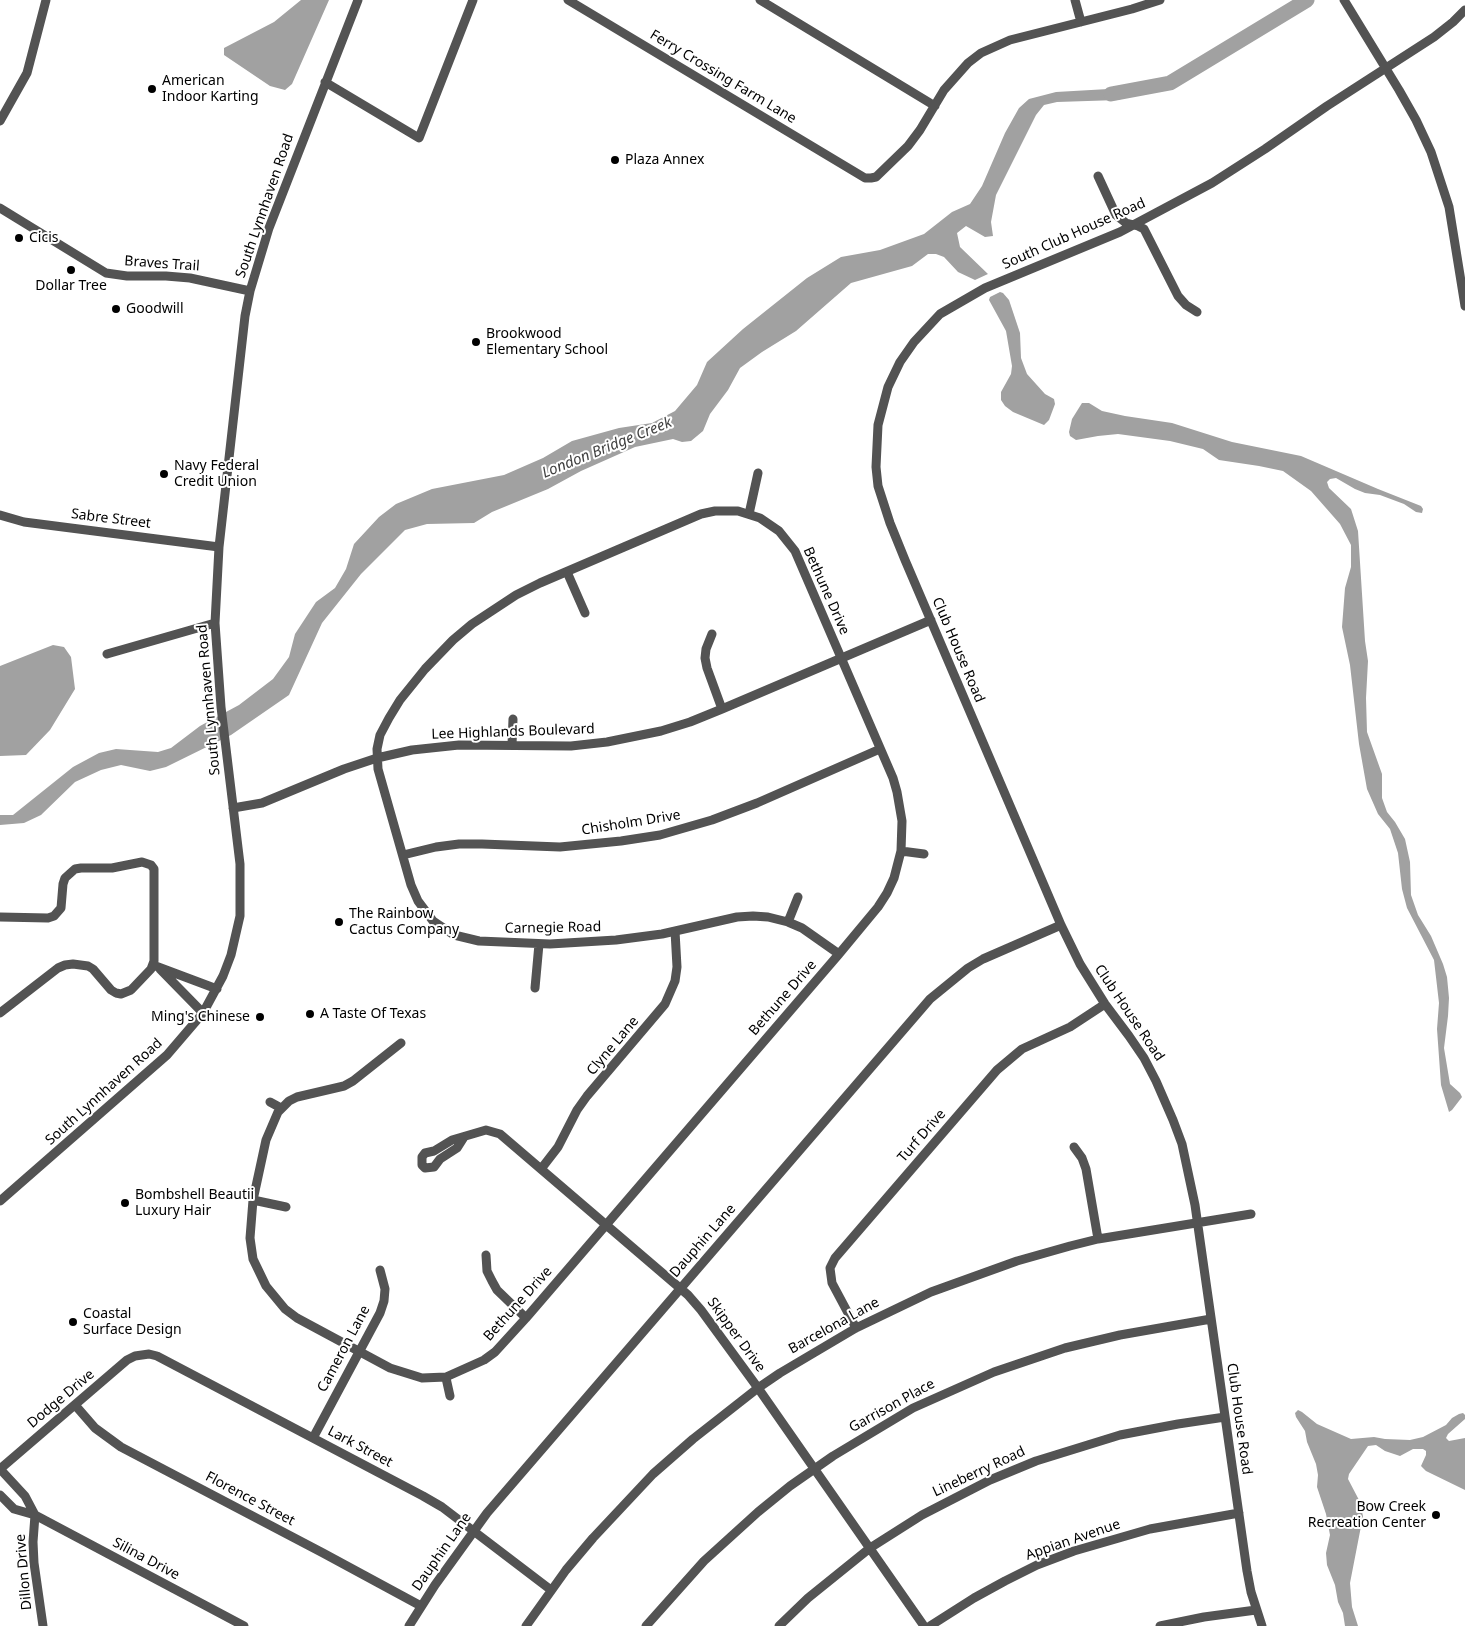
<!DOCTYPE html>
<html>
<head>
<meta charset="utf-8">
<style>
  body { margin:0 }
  canvas { display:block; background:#fff }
</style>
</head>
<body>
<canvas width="1465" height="1626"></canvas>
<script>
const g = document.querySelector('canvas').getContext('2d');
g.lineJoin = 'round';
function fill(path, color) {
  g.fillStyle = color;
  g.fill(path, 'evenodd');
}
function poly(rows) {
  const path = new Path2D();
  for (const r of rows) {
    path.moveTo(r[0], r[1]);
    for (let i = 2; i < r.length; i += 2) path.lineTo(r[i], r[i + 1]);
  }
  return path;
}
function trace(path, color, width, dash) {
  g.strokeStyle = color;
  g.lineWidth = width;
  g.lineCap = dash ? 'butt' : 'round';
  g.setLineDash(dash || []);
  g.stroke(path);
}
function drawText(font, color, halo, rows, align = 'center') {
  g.font = font + ' "Noto Sans",sans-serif';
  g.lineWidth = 4;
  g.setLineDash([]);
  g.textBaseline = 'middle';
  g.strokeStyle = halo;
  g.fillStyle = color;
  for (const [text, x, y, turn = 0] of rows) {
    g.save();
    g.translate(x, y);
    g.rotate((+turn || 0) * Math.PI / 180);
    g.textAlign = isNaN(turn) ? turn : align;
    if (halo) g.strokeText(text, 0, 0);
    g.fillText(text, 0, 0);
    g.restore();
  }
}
const water = poly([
  [301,0,329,0,292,84,285,90,270,86,224,55,224,48,274,22],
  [1126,88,1133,91,1129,96,1118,100,1057,102,1044,105,1036,115,996,195,991,222,993,236,985,237,966,226,957,233,960,247,988,274,975,280,958,272,944,257,936,254,928,254,912,266,851,283,796,331,762,352,740,368,728,390,710,414,703,431,691,441,682,442,673,439,635,447,581,471,548,489,492,512,474,523,427,524,405,530,361,574,322,623,289,695,231,735,166,767,150,771,121,765,101,770,75,782,41,815,24,823,0,825,0,815,13,815,73,767,99,753,116,749,158,752,171,748,200,726,239,705,273,679,289,657,295,634,316,602,335,588,346,569,354,544,379,517,396,504,432,489,504,475,543,458,572,441,619,428,652,423,675,411,697,385,707,362,743,329,807,278,841,257,880,250,924,234,952,212,970,204,982,186,1005,133,1019,108,1029,99,1056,92],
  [1000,292,1003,293,1009,300,1020,333,1021,358,1027,374,1045,394,1054,399,1055,404,1049,420,1044,425,1013,412,1005,406,1001,400,1001,392,1011,374,1012,366,1006,331,989,300,990,297],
  [1082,403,1089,403,1102,411,1125,416,1172,423,1232,442,1301,456,1378,489,1421,506,1423,509,1422,513,1416,512,1404,504,1380,495,1365,493,1355,489,1336,478,1330,479,1327,482,1329,488,1351,509,1358,531,1365,641,1368,661,1366,698,1367,732,1382,774,1382,798,1387,812,1395,822,1405,839,1410,862,1411,895,1418,915,1431,936,1443,964,1447,977,1449,998,1448,1016,1444,1048,1450,1084,1460,1093,1462,1097,1452,1110,1449,1112,1441,1085,1437,1029,1439,1003,1434,960,1407,908,1402,889,1398,853,1390,829,1378,814,1367,789,1359,744,1350,665,1342,627,1345,588,1351,567,1351,545,1340,524,1311,491,1283,471,1259,466,1219,460,1203,449,1170,441,1118,434,1098,436,1076,440,1070,436,1069,432,1072,419],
  [53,645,64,647,71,657,75,689,50,730,26,755,0,756,0,666],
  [1298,1410,1302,1412,1317,1424,1351,1439,1374,1437,1385,1439,1410,1440,1423,1437,1446,1425,1452,1418,1459,1414,1463,1413,1465,1415,1465,1419,1448,1434,1446,1438,1449,1441,1465,1438,1465,1490,1426,1471,1421,1466,1426,1455,1426,1451,1423,1449,1413,1449,1400,1456,1385,1451,1376,1445,1368,1446,1349,1474,1348,1479,1359,1500,1363,1516,1350,1583,1352,1607,1358,1626,1345,1626,1343,1613,1338,1602,1335,1585,1327,1565,1326,1553,1330,1535,1326,1514,1317,1487,1318,1475,1316,1464,1307,1442,1305,1431,1296,1417,1295,1413]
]);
const river = poly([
  [1111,94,1170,83,1307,0]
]);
const minor = poly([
  [568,0,865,178,871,178,876,177,908,146,920,130,944,90,968,63,981,53,1010,40,1132,9,1160,0],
  [760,0,935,106],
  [1075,0,1081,22],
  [1344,0,1399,90,1416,120,1431,152,1449,207,1465,306],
  [325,82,419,138,473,0],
  [0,121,27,73,46,0],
  [1098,176,1116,215,1126,223,1138,226,1144,229,1178,296,1186,305,1197,312],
  [0,208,106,273,127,276,166,276,190,278,250,291],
  [749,514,758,473],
  [0,515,24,522,219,547],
  [567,572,585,613],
  [712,634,706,649,705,658,707,668,722,709],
  [107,654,215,623],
  [512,745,513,719],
  [233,808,262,803,344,769,377,758,412,750,459,745,571,746,607,742,661,731,690,722,722,709,931,620],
  [901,851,924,854],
  [403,855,436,847,459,844,482,844,560,847,621,841,660,835,712,820,757,803,880,749],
  [0,917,48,918,54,916,61,908,63,884,65,878,75,869,81,868,112,868,142,862,151,865,154,869,154,961,151,969,131,990,121,994,116,993,111,990,93,969,88,966,73,964,65,965,58,968,0,1013],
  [788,922,798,897],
  [153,965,217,989],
  [160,969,203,1013],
  [535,988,539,944],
  [401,1043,353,1081,344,1086,297,1097,289,1101,278,1112,266,1140,253,1200,250,1238,253,1259,266,1286,285,1309,297,1318,390,1368,422,1378,446,1377,484,1360,495,1352,526,1318,839,954,878,907,887,893,894,878,901,851,902,821,897,792,893,778,795,551,779,531,760,518,738,511,715,511,701,514,540,583,516,595,472,624,453,640,425,669,400,700,389,718,380,735,377,749,378,769,411,885,418,901,433,921,454,935,479,941,550,944,616,940,662,934,737,917,753,916,768,917,788,922,802,928,839,954],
  [270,1102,281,1108],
  [464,1137,457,1148,440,1159,434,1167,425,1168,422,1165,422,1157,425,1153,434,1151,452,1140,486,1130,500,1134,688,1295,701,1310,758,1388,924,1626],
  [1074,1147,1082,1158,1086,1169,1098,1239],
  [541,1169,558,1147,577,1110,587,1096,665,1004,675,981,677,967,675,931],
  [253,1200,286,1207],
  [0,1201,167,1055,203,1013,223,976,231,955,240,916,240,864,221,707,215,623,219,547,245,316,250,291,269,228,358,0],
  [486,1255,487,1271,492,1281,497,1290,526,1318],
  [856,1328,832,1283,830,1268,835,1258,997,1070,1022,1049,1070,1027,1105,1004],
  [446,1378,450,1396],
  [75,1405,95,1428,121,1447,323,1553,421,1606],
  [313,1438,380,1313,384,1301,385,1289,380,1270],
  [0,1469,127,1360,135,1356,149,1354,157,1356,423,1496,442,1507,551,1590],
  [0,1469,25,1496,35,1515],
  [0,1495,14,1509,35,1515,244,1626],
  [35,1515,33,1542,34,1563,43,1626],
  [409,1626,435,1585,487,1513,930,999,968,968,983,959,1061,925],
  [526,1626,566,1570,593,1538,653,1474,693,1439,758,1388,780,1373,856,1328,931,1292,1017,1261,1070,1246,1098,1239,1251,1214],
  [646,1626,704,1561,758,1512,790,1486,833,1456,913,1408,994,1372,1065,1348,1120,1335,1211,1319],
  [779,1626,808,1598,870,1548,922,1515,990,1480,1036,1461,1120,1435,1178,1424,1225,1417],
  [930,1626,974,1598,1005,1581,1037,1565,1074,1551,1150,1529,1239,1513],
  [1160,1626,1204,1617,1256,1610],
  [1262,1626,1251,1592,1247,1571,1195,1205,1182,1144,1173,1120,1156,1081,1144,1058,1129,1036,1105,1004,1080,964,1061,925,905,560,890,523,878,486,876,467,878,425,888,387,900,362,914,342,940,314,985,288,1120,232,1212,183,1265,149,1327,106,1434,37,1453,22,1465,10]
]);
const markers = [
  [152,89,5,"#000"],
  [615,160,5,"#000"],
  [19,238,5,"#000"],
  [71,270,5,"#000"],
  [116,309,5,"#000"],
  [476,342,5,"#000"],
  [164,474,5,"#000"],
  [339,922,5,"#000"],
  [310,1014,5,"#000"],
  [260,1017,5,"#000"],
  [125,1203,5,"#000"],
  [73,1322,5,"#000"],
  [1436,1515,5,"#000"]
];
const streetNames = [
  ["Ferry Crossing Farm Lane",723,77,31],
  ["South Lynnhaven Road",265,206,-71],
  ["South Club House Road",1074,234,-24],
  ["Braves Trail",162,264,4],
  ["Sabre Street",111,519,7],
  ["Bethune Drive",826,591,66],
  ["Club House Road",958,650,67],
  ["South Lynnhaven Road",209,700,-95],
  ["Lee Highlands Boulevard",513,732,-2],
  ["Chisholm Drive",631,823,-9],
  ["Carnegie Road",553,928,-1],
  ["Bethune Drive",783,998,-49],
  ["Club House Road",1129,1013,56],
  ["Clyne Lane",613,1046,-50],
  ["South Lynnhaven Road",104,1092,-42],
  ["Turf Drive",922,1136,-49],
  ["Dauphin Lane",703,1241,-49],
  ["Bethune Drive",518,1304,-48],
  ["Barcelona Lane",834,1326,-29],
  ["Skipper Drive",736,1335,54],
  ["Cameron Lane",344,1349,-62],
  ["Dodge Drive",61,1399,-40],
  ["Garrison Place",892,1406,-29],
  ["Club House Road",1239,1419,82],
  ["Lark Street",360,1447,28],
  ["Lineberry Road",979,1472,-25],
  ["Florence Street",250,1499,28],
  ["Appian Avenue",1073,1540,-19],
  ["Dauphin Lane",442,1552,-55],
  ["Silina Drive",146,1559,28],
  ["Dillon Drive",24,1572,-95]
];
const poiNames = [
  ["American",162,81],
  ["Indoor Karting",162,97],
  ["Plaza Annex",625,160],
  ["Cicis",29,238],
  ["Dollar Tree",71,286,"center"],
  ["Goodwill",126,309],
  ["Brookwood",486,334],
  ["Elementary School",486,350],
  ["Navy Federal",174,466],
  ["Credit Union",174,482],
  ["The Rainbow",349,914],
  ["Cactus Company",349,930],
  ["A Taste Of Texas",320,1014],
  ["Ming's Chinese",250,1017,"right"],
  ["Bombshell Beautii",135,1195],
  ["Luxury Hair",135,1211],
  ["Coastal",83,1314],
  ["Surface Design",83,1330],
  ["Bow Creek",1426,1507,"right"],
  ["Recreation Center",1426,1523,"right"]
];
const waterNames = [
  ["London Bridge Creek",607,448,-22]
];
fill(water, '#a1a1a1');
trace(river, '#a1a1a1', 15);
trace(minor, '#535353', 9);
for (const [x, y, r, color] of markers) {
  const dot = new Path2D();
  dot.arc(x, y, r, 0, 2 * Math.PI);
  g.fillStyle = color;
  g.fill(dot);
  trace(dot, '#fff', 2);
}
drawText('14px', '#000', '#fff', streetNames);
drawText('14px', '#000', '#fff', poiNames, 'left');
drawText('italic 15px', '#424242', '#fff', waterNames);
</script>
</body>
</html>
